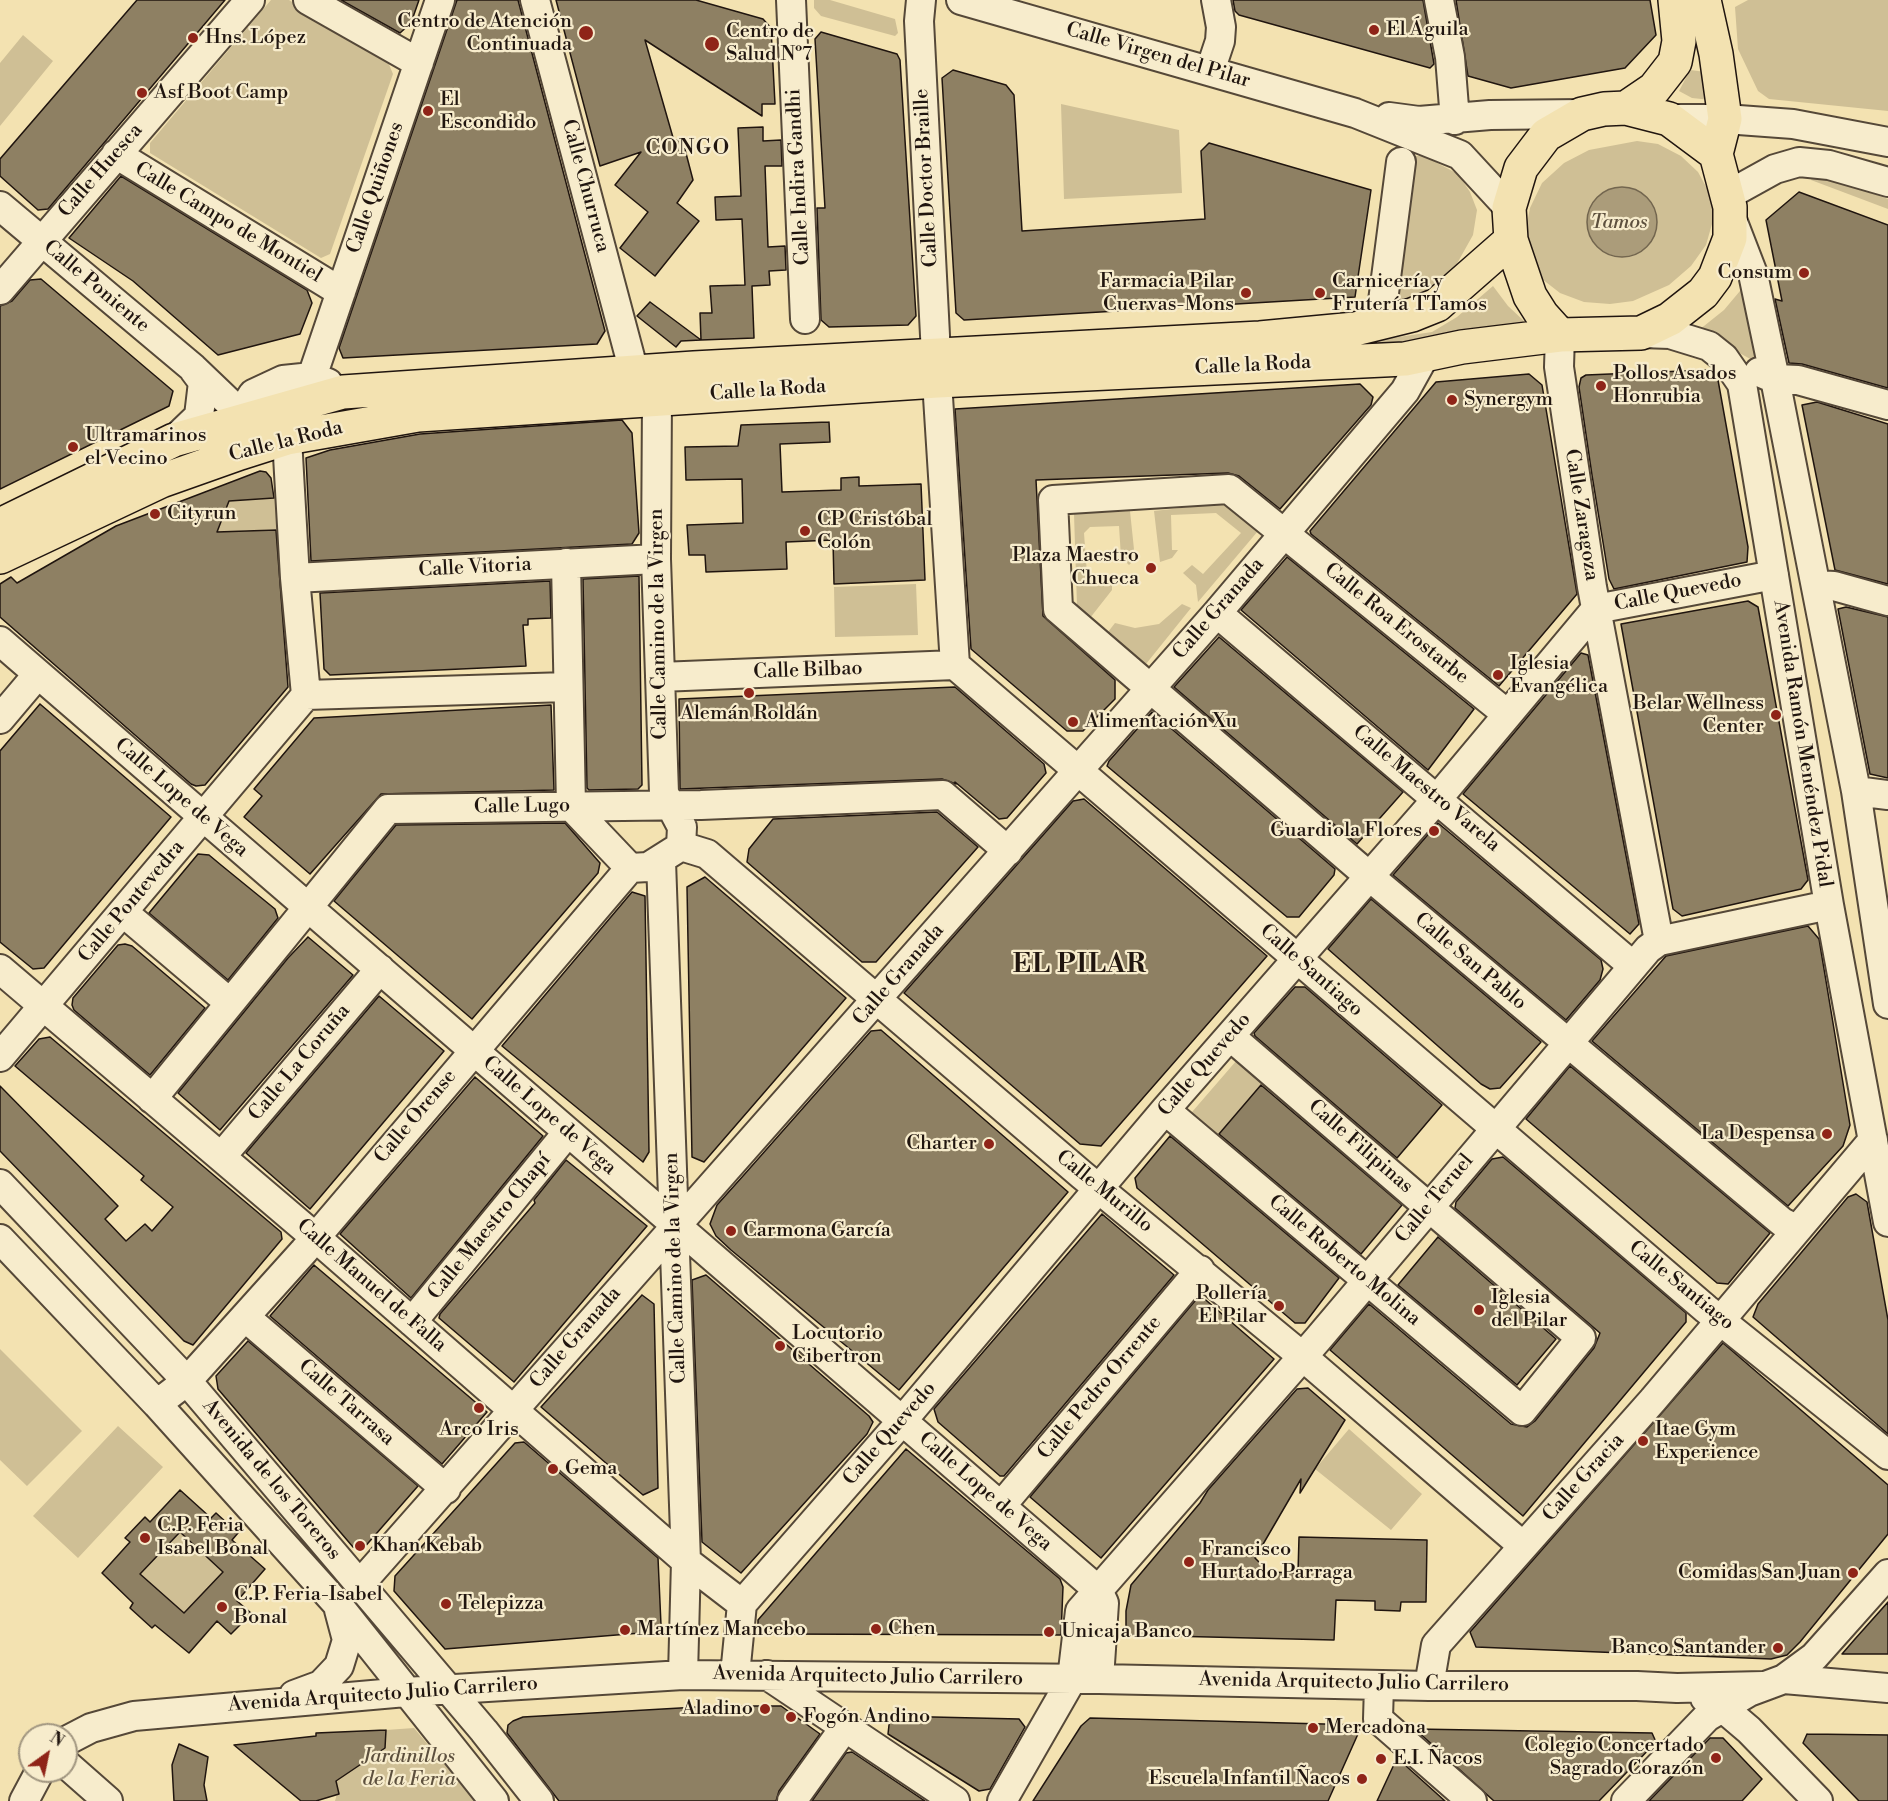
<!DOCTYPE html>
<html>
<head>
<meta charset="utf-8">
<style>
  body { margin:0 }
  #map { position:relative; width:1888px; height:1801px; overflow:hidden; background:#f3e2b1; font-family:"Libre Bodoni",serif }
  canvas { display:block }
  .north { position:absolute; left:18px; top:1723px; width:60px; height:60px; box-sizing:border-box; background:#f7eccc; border:2px solid #a19680; border-radius:50%; rotate:33deg; font-size:16px; font-weight:700; line-height:24px; text-align:center; color:#20150f }
  .north::after { content:''; display:block; margin:auto; width:21px; height:27px; background:#8f2418; clip-path:polygon(50% 0,100% 100%,50% 72%,0 100%) }
</style>
</head>
<body>
<div id="map">
<canvas width="1888" height="1801"></canvas>
<div class="north">N</div>
</div>
<script>
const g = document.querySelector('canvas').getContext('2d');
g.lineJoin = 'round';
function fill(path, color) {
  g.fillStyle = color;
  g.fill(path, 'evenodd');
}
function poly(rows) {
  const path = new Path2D();
  for (const r of rows) {
    if (r.length === 3) {
      path.moveTo(r[0] + r[2], r[1]);
      path.arc(r[0], r[1], r[2], 0, 2 * Math.PI);
      continue;
    }
    path.moveTo(r[0], r[1]);
    for (let i = 2; i < r.length; i += 2) path.lineTo(r[i], r[i + 1]);
  }
  return path;
}
function trace(path, color, width, dash) {
  g.strokeStyle = color;
  g.lineWidth = width;
  g.lineCap = dash ? 'butt' : 'round';
  g.setLineDash(dash || []);
  g.stroke(path);
}
function drawText(font, color, halo, rows, align = 'center') {
  g.font = font + ' "Libre Bodoni",serif';
  g.lineWidth = 4.5;
  g.setLineDash([]);
  g.textBaseline = 'middle';
  g.strokeStyle = halo;
  g.fillStyle = color;
  for (const [text, x, y, turn = 0] of rows) {
    g.save();
    g.translate(x, y);
    g.rotate((+turn || 0) * Math.PI / 180);
    g.textAlign = isNaN(turn) ? turn : align;
    if (halo) g.strokeText(text, 0, 0);
    g.fillText(text, 0, 0);
    g.restore();
  }
}
const green = poly([
  [271,0,289,0,388,62,393,74,330,254,321,258,150,153,150,143],
  [814,0,830,0,895,19,898,33,895,36,821,16,814,8],
  [1748,0,1888,0,1888,111,1769,99,1758,91,1738,49,1735,7],
  [23,35,53,61,0,126,0,63],
  [1690,70,1706,72,1711,100,1692,98,1679,91],
  [1061,104,1179,130,1182,193,1064,199],
  [1637,141,1658,144,1681,156,1698,172,1710,194,1714,217,1706,245,1691,266,1669,285,1633,301,1610,304,1584,302,1560,293,1542,279,1533,260,1525,233,1530,208,1542,183,1564,163,1589,150],
  [1414,156,1424,156,1458,174,1470,192,1477,210,1473,235,1445,285,1393,309],
  [1815,173,1888,199,1888,209,1811,180],
  [1745,285,1759,364,1699,330,1724,310],
  [1493,286,1508,306,1524,321,1520,327,1366,346,1365,342,1432,332,1457,317],
  [277,498,279,529,217,532,227,501],
  [1226,503,1258,531,1198,602,1196,585,1183,573,1192,565,1203,574,1241,533,1216,513,1171,515,1172,550,1178,550,1172,558,1160,562,1154,511],
  [1130,511,1135,559,1129,565,1121,557,1119,526,1090,527,1084,533,1087,574,1109,574,1112,580,1112,590,1090,618,1077,606,1074,514],
  [916,584,918,635,835,637,834,587],
  [1182,604,1191,608,1146,664,1108,632,1115,623,1135,628,1159,624],
  [1237,1060,1265,1081,1217,1137,1191,1115,1192,1112],
  [0,1349,82,1431,27,1486,0,1460],
  [118,1426,163,1467,78,1558,33,1516],
  [1349,1429,1422,1494,1391,1530,1315,1469],
  [180,1532,223,1572,185,1614,140,1574],
  [414,1728,475,1801,335,1801,338,1790,334,1782,385,1748,386,1730]
]);
const water = poly([
  [1622,222,35]
]);
const building = poly([
  [137,0,225,0,48,209,38,210,0,176,0,159,137,0],
  [341,0,419,0,411,23,400,33,341,0],
  [457,0,518,0,605,331,597,344,343,358,339,348,457,0],
  [556,0,696,0,763,19,771,28,775,104,762,104,762,116,645,40,674,141,682,138,693,180,677,203,699,221,655,276,620,248,648,212,615,185,641,152,600,166,556,0],
  [1233,0,1423,0,1434,64,1430,68,1239,15,1235,11,1233,0],
  [1456,0,1650,0,1656,35,1625,68,1511,88,1468,76,1456,0],
  [821,32,897,54,900,60,916,316,908,325,829,327,821,320,817,208,825,208,815,39,821,32],
  [953,70,1006,85,1014,95,1022,231,1205,219,1201,151,1209,143,1371,190,1355,297,964,320,956,313,942,78,953,70],
  [763,127,763,141,781,140,782,166,765,166,768,247,785,246,786,270,769,271,770,285,752,286,754,338,701,340,700,313,712,313,710,286,745,285,742,219,716,220,715,197,741,196,738,128,763,127],
  [121,176,307,290,312,303,300,334,218,355,133,281,69,238,121,176],
  [1799,192,1888,225,1888,388,1802,364,1789,363,1775,299,1782,301,1766,220,1799,192],
  [41,279,173,391,169,406,0,489,0,306,12,301,30,280,41,279],
  [650,302,701,340,681,341,676,347,637,316,650,302],
  [1707,370,1718,380,1748,547,1747,562,1614,589,1609,579,1592,475,1579,387,1581,378,1586,375,1707,370],
  [1529,374,1542,385,1577,594,1499,686,1311,534,1310,531,1436,382,1529,374],
  [1360,384,1373,397,1371,405,1280,509,1239,476,1228,473,1036,480,1043,616,1115,680,1115,699,1083,731,1067,731,971,649,955,409,1360,384],
  [1817,402,1888,424,1888,584,1835,570,1802,405,1817,402],
  [622,420,632,433,639,533,632,544,311,561,306,458,330,450,420,434,622,420],
  [829,422,830,442,780,444,782,492,841,490,841,478,859,477,859,486,921,484,925,580,834,584,833,540,786,542,787,569,706,572,705,555,689,555,687,525,743,523,742,479,686,480,685,447,738,446,741,425,829,422],
  [260,471,266,472,271,478,274,498,229,501,217,532,276,530,288,687,205,785,196,786,191,784,0,617,0,584,11,577,17,583,116,526,260,471],
  [1287,557,1474,709,1428,770,1241,610,1287,557],
  [639,576,642,785,638,789,589,790,587,788,583,579,639,576],
  [550,581,551,618,528,619,528,625,523,625,526,666,330,675,324,669,320,593,550,581],
  [1748,601,1758,607,1808,880,1801,889,1682,916,1673,909,1621,624,1748,601],
  [1846,607,1888,617,1888,778,1870,774,1838,609,1846,607],
  [1219,637,1403,792,1357,844,1174,687,1219,637],
  [1581,653,1588,655,1639,924,1630,934,1463,794,1581,653],
  [955,687,1044,764,1046,773,1007,818,999,819,955,782,956,784,942,779,680,789,679,699,955,687],
  [40,704,171,817,44,968,33,969,0,942,0,751,40,704],
  [551,705,554,790,381,794,310,874,244,817,262,796,254,789,314,718,551,705],
  [1152,712,1335,869,1334,875,1299,917,1287,917,1107,766,1109,761,1152,712],
  [1084,799,1267,956,1101,1146,1080,1144,904,993,1073,801,1084,799],
  [937,812,978,847,876,962,862,962,747,862,749,849,773,819,937,812],
  [565,823,600,863,598,873,472,1019,334,901,396,825,565,823],
  [1438,823,1601,960,1603,969,1600,980,1566,1020,1393,875,1438,823],
  [198,854,209,855,221,865,275,909,278,918,228,980,149,913,198,854],
  [705,877,846,998,704,1162,692,1157,687,887,705,877],
  [632,892,645,896,649,1152,643,1162,502,1046,632,892],
  [1371,899,1541,1042,1500,1088,1490,1089,1481,1084,1328,949,1371,899],
  [1808,926,1819,939,1850,1125,1843,1146,1788,1206,1592,1041,1666,956,1808,926],
  [308,937,353,975,220,1130,178,1093,288,958,308,937],
  [125,944,132,946,205,1008,150,1075,74,1010,72,1005,73,998,118,945,125,944],
  [1295,987,1305,987,1442,1105,1397,1158,1255,1036,1254,1033,1295,987],
  [379,996,444,1051,310,1209,246,1153,379,996],
  [881,1030,1068,1192,899,1390,731,1250,716,1236,710,1224,717,1205,743,1176,871,1031,881,1030],
  [50,1037,281,1232,282,1239,193,1345,184,1341,0,1151,0,1086,118,1206,105,1219,126,1241,145,1224,152,1231,173,1207,141,1180,144,1176,15,1066,39,1039,50,1037],
  [1570,1066,1770,1233,1728,1284,1717,1283,1526,1119,1570,1066],
  [475,1077,543,1136,411,1298,340,1234,475,1077],
  [1261,1085,1402,1205,1361,1254,1219,1134,1261,1085],
  [1170,1136,1339,1278,1305,1323,1295,1323,1137,1188,1135,1178,1170,1136],
  [1503,1157,1686,1313,1686,1322,1523,1516,1330,1350,1369,1304,1511,1424,1527,1427,1535,1421,1594,1348,1600,1333,1455,1208,1456,1202,1492,1159,1503,1157],
  [566,1160,647,1226,514,1382,439,1318,440,1314,535,1203,534,1200,566,1160],
  [1856,1194,1867,1202,1888,1320,1888,1434,1753,1317,1758,1304,1785,1272,1848,1197,1856,1194],
  [1102,1214,1174,1275,1004,1476,1000,1476,938,1422,934,1409,1102,1214],
  [1438,1237,1556,1339,1517,1385,1398,1285,1438,1237],
  [314,1265,487,1412,442,1464,270,1316,314,1265],
  [706,1275,869,1416,873,1422,867,1434,741,1573,702,1542,692,1280,706,1275],
  [642,1295,654,1304,658,1488,643,1495,541,1407,642,1295],
  [1200,1295,1274,1359,1101,1558,1030,1497,1200,1295],
  [248,1341,418,1486,362,1550,353,1547,218,1389,216,1376,248,1341],
  [1723,1343,1888,1485,1888,1534,1800,1642,1787,1655,1771,1659,1476,1647,1470,1632,1723,1343],
  [1308,1388,1345,1420,1300,1493,1301,1479,1255,1558,1269,1572,1298,1573,1299,1537,1427,1540,1426,1602,1401,1602,1400,1611,1375,1610,1375,1601,1336,1600,1334,1640,1126,1635,1126,1611,1131,1585,1200,1503,1208,1490,1297,1389,1308,1388],
  [524,1442,658,1558,661,1625,653,1632,445,1649,394,1591,395,1576,515,1443,524,1442],
  [906,1449,1060,1579,1063,1587,1061,1635,774,1634,764,1634,758,1629,758,1620,906,1449],
  [180,1490,211,1518,216,1513,238,1533,232,1540,265,1569,237,1601,251,1613,241,1624,231,1634,217,1621,189,1653,155,1625,152,1628,130,1608,133,1603,102,1573,130,1542,125,1538,145,1517,150,1522,180,1490],
  [180,1532,223,1572,184,1613,140,1574,180,1532],
  [1888,1602,1888,1654,1842,1654,1855,1639,1888,1602],
  [715,1706,781,1706,820,1734,779,1791,776,1801,559,1801,507,1733,508,1725,513,1721,523,1717,715,1706],
  [890,1716,1019,1719,1025,1727,990,1789,979,1791,888,1734,890,1716],
  [1090,1718,1210,1721,1362,1725,1328,1801,1033,1801,1081,1726,1090,1718],
  [1415,1729,1652,1733,1656,1742,1599,1801,1494,1801,1415,1729],
  [386,1730,385,1748,336,1781,339,1794,316,1801,301,1801,234,1745,316,1736,316,1733,386,1730],
  [1807,1734,1888,1735,1888,1801,1859,1801,1803,1743,1807,1734],
  [1710,1738,1723,1738,1762,1779,1742,1801,1649,1801,1710,1738],
  [179,1744,208,1757,204,1785,207,1801,174,1801,172,1765,179,1744],
  [852,1752,925,1801,812,1801,846,1753,852,1752],
  [1397,1758,1415,1774,1445,1801,1377,1801,1397,1758]
]);
const minor = poly([
  [308,0,419,63],
  [535,0,634,372],
  [791,0,805,319],
  [921,0,919,21,936,355],
  [961,0,1355,113,1460,155,1509,208],
  [1439,0,1450,57,1455,120],
  [1210,71,1220,41,1221,27,1216,0],
  [1389,117,1419,121,1490,115,1582,114],
  [1669,119,1725,119,1793,124,1888,142],
  [116,154,341,292],
  [1728,195,1775,169,1799,162,1829,165,1888,182],
  [0,206,193,368,261,433],
  [1731,217,1753,274,1775,379,1856,791,1888,1004],
  [0,290,250,0],
  [1380,324,1401,162],
  [1641,333,1670,334,1709,346,1724,358,1742,384,1829,905,1888,1222],
  [1560,335,1559,367,1592,587,1659,941],
  [1759,372,1775,379,1798,380,1888,405],
  [312,377,440,0],
  [937,381,955,665,1706,1309,1888,1455],
  [657,398,656,559,664,793,682,827,681,846],
  [245,419,248,402,253,394,283,380,312,377,328,383],
  [174,440,199,416,203,382,194,370],
  [566,563,571,806,630,868],
  [295,578,656,559],
  [1816,585,1834,586,1888,601],
  [1217,613,1633,966],
  [0,641,1098,1590,1104,1603,1099,1679],
  [660,677,955,665],
  [306,695,567,687],
  [1507,714,1229,489,1053,500,1058,609,1370,877,1782,1222,1796,1229],
  [0,719,38,674],
  [1856,791,1888,795],
  [681,846,707,854,1082,1175,1302,1356,1523,1546],
  [661,861,686,1561,683,1675],
  [124,913,230,1003],
  [0,969,315,1237,686,1561,742,1604],
  [0,1057,306,695,295,578,287,438],
  [152,1099,388,809,701,805,943,795,1008,851],
  [1165,1110,1522,1411,1581,1338,1231,1037],
  [221,1157,380,969],
  [0,1184,187,1381,484,1731,539,1801],
  [0,1239,157,1404,338,1605,494,1801],
  [245,1317,446,1489],
  [412,1322,568,1132],
  [157,1404,187,1381,304,1251,630,868,648,867,675,850],
  [1001,1506,1200,1270],
  [360,1584,1217,613,1405,391,1425,355],
  [735,1675,742,1604,902,1421,1165,1110,1438,798,1596,609,1774,575],
  [767,1675,955,1801],
  [1784,1679,1814,1657,1888,1574],
  [1379,1685,1378,1719,1472,1801],
  [1429,1686,1436,1645,1653,1400,1873,1140],
  [294,1695,321,1685,339,1666,347,1640,339,1610],
  [1705,1698,1729,1713,1749,1730,1818,1801],
  [66,1741,91,1728,134,1716,406,1692,683,1675,1099,1679,1429,1686,1637,1686,1677,1688,1763,1686],
  [66,1764,108,1801],
  [24,1801,40,1771],
  [792,1801,845,1727],
  [1002,1801,1072,1679,1080,1611,1318,1339,1648,949,1659,941,1829,905],
  [1626,1801,1707,1717,1749,1692,1784,1679,1888,1688]
]);
const major = poly([
  [1704,0,1716,54,1725,119,1716,154],
  [1626,108,1654,89,1675,62,1679,41,1675,0],
  [0,525,174,440,343,392,694,368,1260,338,1355,329,1412,315,1437,305,1511,240],
  [0,557,161,481,240,453,287,438,418,415,937,381,1405,359,1462,347,1560,335,1641,333,1670,319,1703,293,1715,277,1730,238,1730,207,1716,154,1669,119,1626,108,1604,109,1582,114,1546,135,1521,168,1509,208,1511,240,1530,296,1542,315,1560,335]
]);
const markers = [
  [1374,30,6,"#8f2418"],
  [586,33,8,"#8f2418"],
  [193,38,6,"#8f2418"],
  [712,44,8,"#8f2418"],
  [142,93,6,"#8f2418"],
  [428,111,6,"#8f2418"],
  [1804,273,6,"#8f2418"],
  [1246,293,6,"#8f2418"],
  [1320,293,6,"#8f2418"],
  [1601,386,6,"#8f2418"],
  [1452,400,6,"#8f2418"],
  [73,447,6,"#8f2418"],
  [155,514,6,"#8f2418"],
  [805,531,6,"#8f2418"],
  [1151,568,6,"#8f2418"],
  [1498,675,6,"#8f2418"],
  [749,693,6,"#8f2418"],
  [1776,715,6,"#8f2418"],
  [1073,722,6,"#8f2418"],
  [1434,831,6,"#8f2418"],
  [1827,1134,6,"#8f2418"],
  [989,1144,6,"#8f2418"],
  [731,1231,6,"#8f2418"],
  [1279,1306,6,"#8f2418"],
  [1479,1310,6,"#8f2418"],
  [780,1346,6,"#8f2418"],
  [479,1408,6,"#8f2418"],
  [1643,1441,6,"#8f2418"],
  [553,1469,6,"#8f2418"],
  [145,1538,6,"#8f2418"],
  [360,1546,6,"#8f2418"],
  [1189,1562,6,"#8f2418"],
  [1853,1573,6,"#8f2418"],
  [446,1604,6,"#8f2418"],
  [222,1607,6,"#8f2418"],
  [876,1629,6,"#8f2418"],
  [625,1630,6,"#8f2418"],
  [1049,1632,6,"#8f2418"],
  [1778,1648,6,"#8f2418"],
  [765,1709,6,"#8f2418"],
  [791,1717,6,"#8f2418"],
  [1313,1728,6,"#8f2418"],
  [1716,1758,6,"#8f2418"],
  [1381,1759,6,"#8f2418"],
  [1362,1779,6,"#8f2418"]
];
const poiNames = [
  ["Centro de Atención",572,22,"right"],
  ["Continuada",572,45,"right"],
  ["El Águila",1386,30],
  ["Centro de",726,32],
  ["Salud Nº7",726,55],
  ["Hns. López",205,38],
  ["Asf Boot Camp",154,93],
  ["El",440,100],
  ["Escondido",440,123],
  ["Consum",1792,273,"right"],
  ["Farmacia Pilar",1234,282,"right"],
  ["Cuervas-Mons",1234,305,"right"],
  ["Carnicería y",1332,282],
  ["Frutería TTamos",1332,305],
  ["Pollos Asados",1613,374],
  ["Honrubia",1613,397],
  ["Synergym",1464,400],
  ["Ultramarinos",85,436],
  ["el Vecino",85,459],
  ["Cityrun",167,514],
  ["CP Cristóbal",817,520],
  ["Colón",817,543],
  ["Plaza Maestro",1139,556,"right"],
  ["Chueca",1139,579,"right"],
  ["Iglesia",1510,664],
  ["Evangélica",1510,687],
  ["Belar Wellness",1764,704,"right"],
  ["Center",1764,727,"right"],
  ["Alemán Roldán",749,714,"center"],
  ["Alimentación Xu",1085,722],
  ["Guardiola Flores",1422,831,"right"],
  ["La Despensa",1815,1134,"right"],
  ["Charter",977,1144,"right"],
  ["Carmona García",743,1231],
  ["Pollería",1267,1294,"right"],
  ["El Pilar",1267,1317,"right"],
  ["Iglesia",1491,1298],
  ["del Pilar",1491,1321],
  ["Locutorio",792,1334],
  ["Cibertron",792,1357],
  ["Arco Iris",479,1430,"center"],
  ["Itae Gym",1655,1430],
  ["Experience",1655,1453],
  ["Gema",565,1469],
  ["C.P. Feria",157,1526],
  ["Isabel Bonal",157,1549],
  ["Khan Kebab",372,1546],
  ["Francisco",1201,1550],
  ["Hurtado Parraga",1201,1573],
  ["Comidas San Juan",1841,1573,"right"],
  ["C.P. Feria-Isabel",234,1595],
  ["Bonal",234,1618],
  ["Telepizza",458,1604],
  ["Chen",888,1629],
  ["Martínez Mancebo",637,1630],
  ["Unicaja Banco",1061,1632],
  ["Banco Santander",1766,1648,"right"],
  ["Aladino",753,1709,"right"],
  ["Fogón Andino",803,1717],
  ["Mercadona",1325,1728],
  ["Colegio Concertado",1704,1746,"right"],
  ["Sagrado Corazón",1704,1769,"right"],
  ["E.I. Ñacos",1393,1759],
  ["Escuela Infantil Ñacos",1350,1779,"right"]
];
const streetNames = [
  ["Calle Virgen del Pilar",1158,56,16],
  ["Calle Huesca",101,171,-49],
  ["Calle Indira Gandhi",799,177,-93],
  ["Calle Doctor Braille",927,178,-93],
  ["Calle Churruca",585,186,75],
  ["Calle Quiñones",376,188,-71],
  ["Calle Campo de Montiel",228,223,31],
  ["Calle Poniente",96,287,40],
  ["Calle la Roda",1253,366,-3],
  ["Calle la Roda",768,391,-4],
  ["Calle la Roda",286,442,-14],
  ["Calle Zaragoza",1581,515,81],
  ["Calle Vitoria",475,568,-3],
  ["Calle Quevedo",1678,593,-11],
  ["Calle Granada",1219,609,-49],
  ["Calle Camino de la Virgen",659,624,-91],
  ["Calle Roa Erostarbe",1396,624,39],
  ["Calle Bilbao",808,671,-2],
  ["Avenida Ramón Menéndez Pidal",1802,744,81],
  ["Calle Maestro Varela",1426,789,40],
  ["Calle Lope de Vega",181,798,41],
  ["Calle Lugo",522,807,-1],
  ["Calle Pontevedra",132,902,-50],
  ["Calle San Pablo",1470,962,40],
  ["Calle Santiago",1311,971,41],
  ["Calle Granada",899,975,-49],
  ["Calle La Coruña",300,1063,-50],
  ["Calle Quevedo",1205,1065,-49],
  ["Calle Lope de Vega",549,1116,41],
  ["Calle Orense",416,1117,-50],
  ["Calle Filipinas",1360,1147,41],
  ["Calle Murillo",1104,1192,39],
  ["Calle Teruel",1435,1199,-50],
  ["Calle Maestro Chapí",490,1227,-51],
  ["Calle Roberto Molina",1344,1261,40],
  ["Calle Camino de la Virgen",676,1268,-92],
  ["Calle Manuel de Falla",371,1286,41],
  ["Calle Santiago",1681,1286,39],
  ["Calle Granada",576,1338,-49],
  ["Calle Pedro Orrente",1100,1388,-50],
  ["Calle Tarrasa",346,1403,41],
  ["Calle Quevedo",890,1434,-49],
  ["Calle Gracia",1584,1478,-48],
  ["Avenida de los Toreros",271,1480,50],
  ["Calle Lope de Vega",985,1492,41],
  ["Avenida Arquitecto Julio Carrilero",868,1677,1],
  ["Avenida Arquitecto Julio Carrilero",1354,1683,1],
  ["Avenida Arquitecto Julio Carrilero",383,1695,-4]
];
const parkNames = [
  ["Tamos",1619,223],
  ["Jardinillos",409,1757],
  ["de la Feria",409,1780]
];
const neighbourhoodNames = [
  ["CONGO",688,149]
];
const districtNames = [
  ["EL PILAR",1080,966]
];
fill(green, '#cfbf95');
fill(water, '#ab9c7a');
trace(water, '#73664f', 1.5);
fill(building, '#8e8063');
trace(building, '#20150f', 1.5);
trace(minor, '#554838', 32);
trace(major, '#20150f', 36);
trace(minor, '#f7eccc', 28);
trace(major, '#f3e2b1', 33);
for (const [x, y, r, color] of markers) {
  const dot = new Path2D();
  dot.arc(x, y, r, 0, 2 * Math.PI);
  g.fillStyle = color;
  g.fill(dot);
  trace(dot, '#f7eccc', 2);
}
drawText('20px', '#20150f', '#f7eccc', poiNames, 'left');
drawText('20px', '#20150f', '#f7eccc', streetNames);
drawText('italic 20px', '#5d503e', '#f7eccc', parkNames);
g.letterSpacing = '1.5px';
drawText('21px', '#20150f', '#f7eccc', neighbourhoodNames);
g.letterSpacing = '0px';
g.letterSpacing = '1.5px';
drawText('bold 26px', '#20150f', '#f7eccc', districtNames);
g.letterSpacing = '0px';
</script>
</body>
</html>
